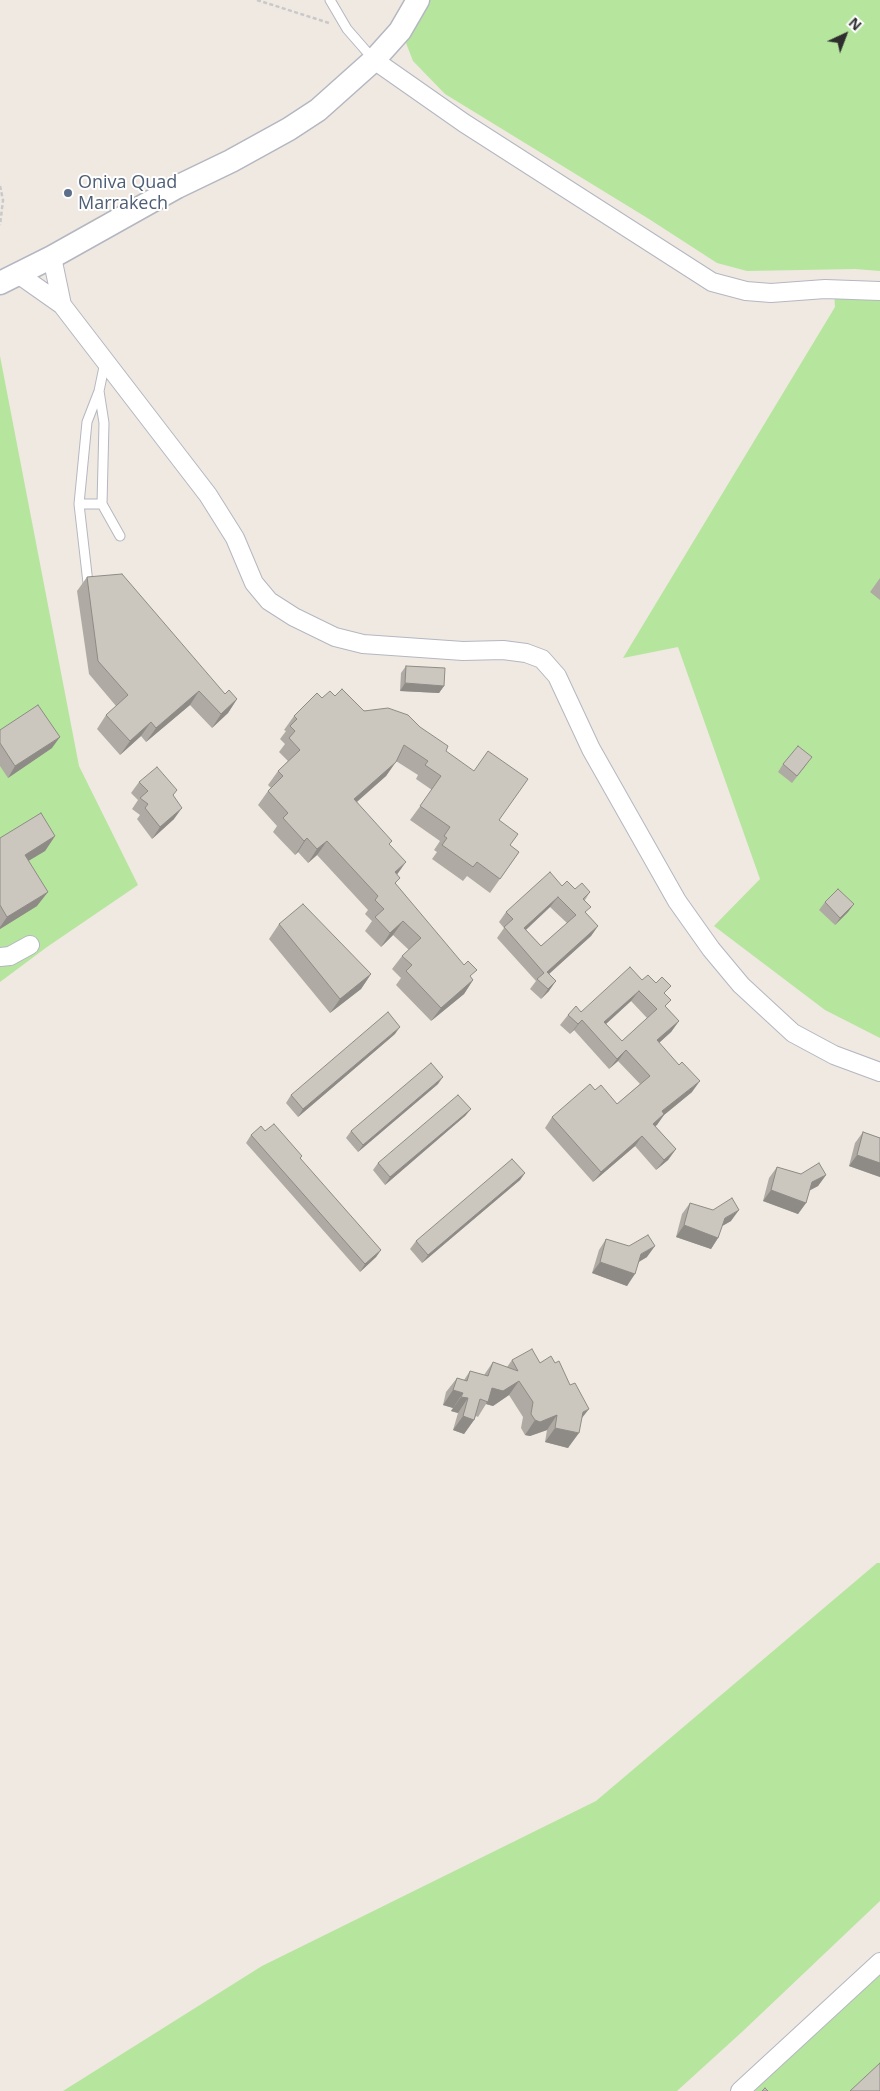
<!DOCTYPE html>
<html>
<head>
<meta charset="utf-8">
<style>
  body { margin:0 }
  #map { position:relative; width:880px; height:2091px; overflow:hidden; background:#efe9e1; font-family:"Open Sans",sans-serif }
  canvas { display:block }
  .north { position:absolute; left:820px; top:10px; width:50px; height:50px; -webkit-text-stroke:4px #fff; paint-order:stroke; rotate:43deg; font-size:14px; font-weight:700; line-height:20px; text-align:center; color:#2e2e2e }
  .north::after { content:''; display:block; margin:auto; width:18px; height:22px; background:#2e2e2e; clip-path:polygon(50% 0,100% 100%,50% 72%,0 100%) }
</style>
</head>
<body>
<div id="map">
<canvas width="880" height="2091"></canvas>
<div class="north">N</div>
</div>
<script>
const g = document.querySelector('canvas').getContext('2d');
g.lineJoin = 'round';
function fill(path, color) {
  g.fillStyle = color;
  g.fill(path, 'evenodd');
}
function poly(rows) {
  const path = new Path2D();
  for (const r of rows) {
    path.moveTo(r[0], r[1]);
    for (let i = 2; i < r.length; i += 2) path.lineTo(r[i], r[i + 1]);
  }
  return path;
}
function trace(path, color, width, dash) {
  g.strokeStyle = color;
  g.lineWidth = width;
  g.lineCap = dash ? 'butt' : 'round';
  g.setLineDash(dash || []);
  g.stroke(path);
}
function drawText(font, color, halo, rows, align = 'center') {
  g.font = font + ' "Open Sans",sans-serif';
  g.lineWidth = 4;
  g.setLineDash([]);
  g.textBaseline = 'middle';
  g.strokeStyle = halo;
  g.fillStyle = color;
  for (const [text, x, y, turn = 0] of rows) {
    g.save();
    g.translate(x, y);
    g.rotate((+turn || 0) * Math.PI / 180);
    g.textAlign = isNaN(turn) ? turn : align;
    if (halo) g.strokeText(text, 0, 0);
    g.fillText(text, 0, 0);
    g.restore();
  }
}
const green = poly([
  [427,0,880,0,880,271,855,269,747,271,717,263,649,219,445,94,413,61,406,43],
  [834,292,880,296,880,1038,825,1010,714,926,760,879,678,647,623,658,835,307],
  [0,356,79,766,138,885,47,947,0,982],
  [877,1563,880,1563,880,1901,743,2031,677,2091,63,2091,262,1966,596,1801],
  [880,1973,880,2091,747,2091]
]);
const path = poly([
  [257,0,329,23],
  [0,186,3,200,0,225]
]);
const service = poly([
  [330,0,347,29,374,60],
  [99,391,104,423,102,504,120,536],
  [79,504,102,504],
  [88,583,79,504,87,422,99,391,105,362]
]);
const minor = poly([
  [374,60,464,123,712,282,746,291,771,293,825,289,880,291],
  [52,257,62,305],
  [18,274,62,305,208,495,235,538,254,583,269,601,294,617,335,637,363,644,463,651,503,650,526,653,542,659,557,676,591,749,677,901,711,949,741,985,793,1033,834,1055,880,1072],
  [0,957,10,956,30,945],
  [740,2091,880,1962]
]);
const tertiary = poly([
  [0,283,52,257,177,187,231,161,289,129,318,110,374,60,400,31,418,0]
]);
const wall = poly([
  [87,577,225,694,237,699,228,713,212,728,190,705,146,742,141,736,120,755,97,729,106,715,116,706,89,674,77,591],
  [880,578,880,600,870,592],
  [406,666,444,686,439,693,400,691,401,673],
  [335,696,446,751,499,820,510,845,519,852,490,893,467,876,463,881,432,859,437,852,434,850,440,841,410,820,432,790,416,779,418,775,396,761,386,776,357,802,390,845,397,874,396,884,473,980,464,994,431,1021,396,985,401,978,392,969,402,956,409,950,393,935,381,947,365,931,372,921,365,914,368,910,317,855,308,863,298,852,295,855,273,832,277,826,258,805,268,791,271,788,268,785,278,771,288,761,279,752,285,744,280,739,286,731,284,730,294,716,322,698],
  [0,730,52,748,8,778,0,766],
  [783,764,807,764,792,783,778,772],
  [139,782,173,795,174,819,152,839,137,819,140,815,132,809,138,800,131,793],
  [55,836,45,851,28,861,37,906,0,929,0,838],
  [562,886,590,892,585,900,586,913,598,926,591,936,549,974,549,991,541,999,530,989,536,981,497,938,504,928,499,922,506,912],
  [550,907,567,923,541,946,526,930],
  [825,902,854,904,848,912,835,925,819,910],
  [279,924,371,974,361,989,330,1013,269,939],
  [642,980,665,994,666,1007,679,1021,671,1032,659,1043,692,1092,664,1115,655,1126,676,1149,668,1160,656,1170,635,1146,593,1182,545,1128,552,1117,595,1090,617,1104,640,1084,618,1061,609,1069,574,1030,570,1034,560,1025,568,1015,581,1012],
  [631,1001,647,1018,622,1041,606,1024],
  [395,1034,298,1117,286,1103,291,1095],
  [438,1084,358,1152,346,1138,351,1131],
  [471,1109,465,1116,385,1185,373,1170,378,1163],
  [265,1131,302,1156,300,1159,381,1250,376,1257,360,1272,246,1143,251,1135],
  [863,1132,880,1138,880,1177,849,1166,855,1143],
  [777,1167,801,1174,826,1175,818,1186,809,1191,806,1203,798,1214,763,1201,769,1178],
  [525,1173,520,1180,422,1263,410,1249,416,1241],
  [690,1203,731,1221,722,1226,718,1238,711,1249,676,1237,682,1214],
  [606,1239,647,1257,639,1262,627,1286,592,1273,599,1250],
  [512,1360,540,1363,581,1419,568,1448,545,1442,547,1430,530,1436,525,1435,521,1428,523,1417,509,1395,493,1406,486,1404,478,1417,476,1416,474,1420,464,1434,453,1430,458,1413,451,1411,453,1408,443,1405,446,1392,457,1378,464,1380,470,1371,484,1375,493,1362,507,1367]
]);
const shadedWall = poly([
  [405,683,444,686,439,693,400,691],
  [199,691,190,705,146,742,156,728],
  [237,699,228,713,212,728,221,714],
  [151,722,141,736,120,755,130,741],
  [60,737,52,748,8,778,15,766],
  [396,762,386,776,344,813,354,799],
  [182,808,174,819,152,839,160,827],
  [55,836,45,851,15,869,25,855],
  [307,838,298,852,295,855,304,841],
  [327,841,317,855,308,863,317,849],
  [406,862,396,876,395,872],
  [48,892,37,906,0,929,0,927,7,917],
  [558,897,550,907,517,938,524,928],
  [854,904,848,912,835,925,840,918],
  [403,921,393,935,381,947,390,933],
  [598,926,591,936,540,982,547,972],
  [371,974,361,989,330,1013,340,999],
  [473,980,464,994,431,1021,441,1008],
  [556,981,549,991,541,999,548,989],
  [639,991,631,1001,596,1033,604,1022],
  [582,1020,574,1030,570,1034,578,1024],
  [679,1021,671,1032,650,1051,657,1040],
  [400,1027,395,1034,298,1117,303,1109],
  [626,1050,618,1061,609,1069,617,1059],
  [443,1077,438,1084,358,1152,363,1145],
  [700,1081,692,1092,664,1115,657,1125,646,1134,662,1111],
  [471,1109,465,1116,385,1185,390,1177],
  [642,1136,635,1146,593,1182,601,1172],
  [676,1149,668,1160,656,1170,664,1160],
  [857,1155,880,1163,880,1177,849,1166],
  [525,1173,520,1180,422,1263,428,1255],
  [826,1175,818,1186,804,1193,812,1182],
  [771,1190,806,1203,798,1214,763,1201],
  [739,1210,731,1221,717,1229,725,1218],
  [684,1225,718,1238,711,1249,676,1237],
  [655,1246,647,1257,633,1265,641,1254],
  [381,1250,376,1257,360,1272,365,1264],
  [600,1262,635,1274,627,1286,592,1273],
  [519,1381,509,1395,493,1406,486,1404,492,1388],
  [453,1390,463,1393,453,1408,443,1405],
  [461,1397,468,1398,458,1413,451,1411],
  [589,1409,578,1423,583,1412],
  [557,1415,547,1430,530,1436,525,1435,535,1420],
  [463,1416,474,1420,464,1434,453,1430],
  [555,1428,579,1433,568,1448,545,1442]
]);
const building = poly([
  [122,574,225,694,229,690,237,699,221,714,199,691,156,728,151,722,130,741,106,715,128,695,98,661,87,577,122,574],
  [406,666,445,668,444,686,405,683,406,666],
  [342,689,364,711,388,708,408,715,420,727,448,746,446,751,474,771,488,751,528,779,499,820,518,834,510,845,519,852,500,879,477,862,473,867,442,845,447,838,444,836,450,827,420,806,441,776,425,765,428,761,404,745,396,762,354,799,392,841,389,844,406,862,395,872,400,878,395,883,464,965,468,961,477,970,470,976,473,980,441,1008,406,971,412,965,402,956,421,938,403,921,390,933,375,917,384,909,375,900,378,896,327,841,317,849,307,838,304,841,283,818,288,813,268,791,283,776,278,771,300,750,289,738,295,731,290,726,297,719,294,716,317,693,322,698,330,691,335,696,342,689],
  [38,705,60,737,15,766,0,743,0,730,38,705],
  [798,746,812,757,797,776,783,764,798,746],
  [157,767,177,790,173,795,182,808,160,827,145,808,148,804,140,798,148,791,139,782,157,767],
  [41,813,55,836,25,855,48,892,7,917,0,905,0,838,41,813],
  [550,872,562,886,567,881,575,889,582,883,590,892,583,899,591,907,585,912,598,926,547,972,556,981,548,989,537,979,544,973,504,927,513,919,506,912,550,872],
  [558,897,576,915,541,946,524,928,558,897],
  [838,889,854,904,840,918,825,902,838,889],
  [303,904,371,974,340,999,279,924,303,904],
  [630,967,642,980,648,975,656,983,662,977,671,986,664,993,671,1000,665,1006,679,1021,657,1040,679,1065,682,1062,700,1081,662,1111,664,1114,653,1124,676,1149,664,1160,642,1136,601,1172,552,1117,590,1084,595,1090,601,1085,617,1104,650,1076,626,1050,617,1059,582,1020,578,1024,568,1015,576,1006,581,1012,630,967],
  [639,991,657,1009,622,1041,604,1022,639,991],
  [388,1012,400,1027,303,1109,291,1095,388,1012],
  [431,1063,443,1077,363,1145,351,1131,431,1063],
  [458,1095,471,1109,390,1177,378,1163,458,1095],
  [274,1124,302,1156,300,1158,381,1250,365,1264,251,1135,261,1126,265,1131,274,1124],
  [863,1132,880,1138,880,1163,857,1155,863,1132],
  [512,1159,525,1173,428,1255,416,1241,512,1159],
  [819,1163,826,1175,812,1182,806,1203,771,1190,777,1167,801,1174,819,1163],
  [732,1198,739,1210,725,1218,718,1238,684,1225,690,1203,713,1210,732,1198],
  [648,1235,655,1246,641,1254,635,1274,600,1262,606,1239,629,1246,648,1235],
  [532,1349,540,1363,551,1356,555,1363,559,1361,570,1385,575,1383,589,1409,583,1412,579,1433,555,1428,557,1415,540,1422,535,1420,531,1414,533,1402,519,1381,503,1391,492,1388,488,1402,480,1399,474,1420,463,1416,468,1398,461,1397,463,1393,453,1390,457,1378,467,1381,470,1371,488,1376,493,1362,518,1371,512,1360,532,1349],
  [880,2063,880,2091,850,2091,880,2063],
  [765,2088,768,2091,762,2091,765,2088]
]);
const markers = [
  [68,193,5,"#5c6f8a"]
];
const serviceNames = [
  ["Oniva Quad",78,183],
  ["Marrakech",78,204]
];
fill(green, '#b6e59e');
trace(service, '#b4b7c1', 11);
trace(minor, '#b4b7c1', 20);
trace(tertiary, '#b4b7c1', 25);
trace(path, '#c9c9c9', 2.5, [4, 2.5]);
trace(service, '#fff', 9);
trace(minor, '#fff', 18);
trace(tertiary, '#fff', 22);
fill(wall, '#afaba4');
fill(shadedWall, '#8e8b86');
fill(building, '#cbc7bf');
trace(building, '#8e8b86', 1);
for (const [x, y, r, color] of markers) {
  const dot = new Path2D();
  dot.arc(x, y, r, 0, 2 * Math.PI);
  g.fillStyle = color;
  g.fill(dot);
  trace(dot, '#fff', 2);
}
drawText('18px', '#4e5e75', '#fff', serviceNames, 'left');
</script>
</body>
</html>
